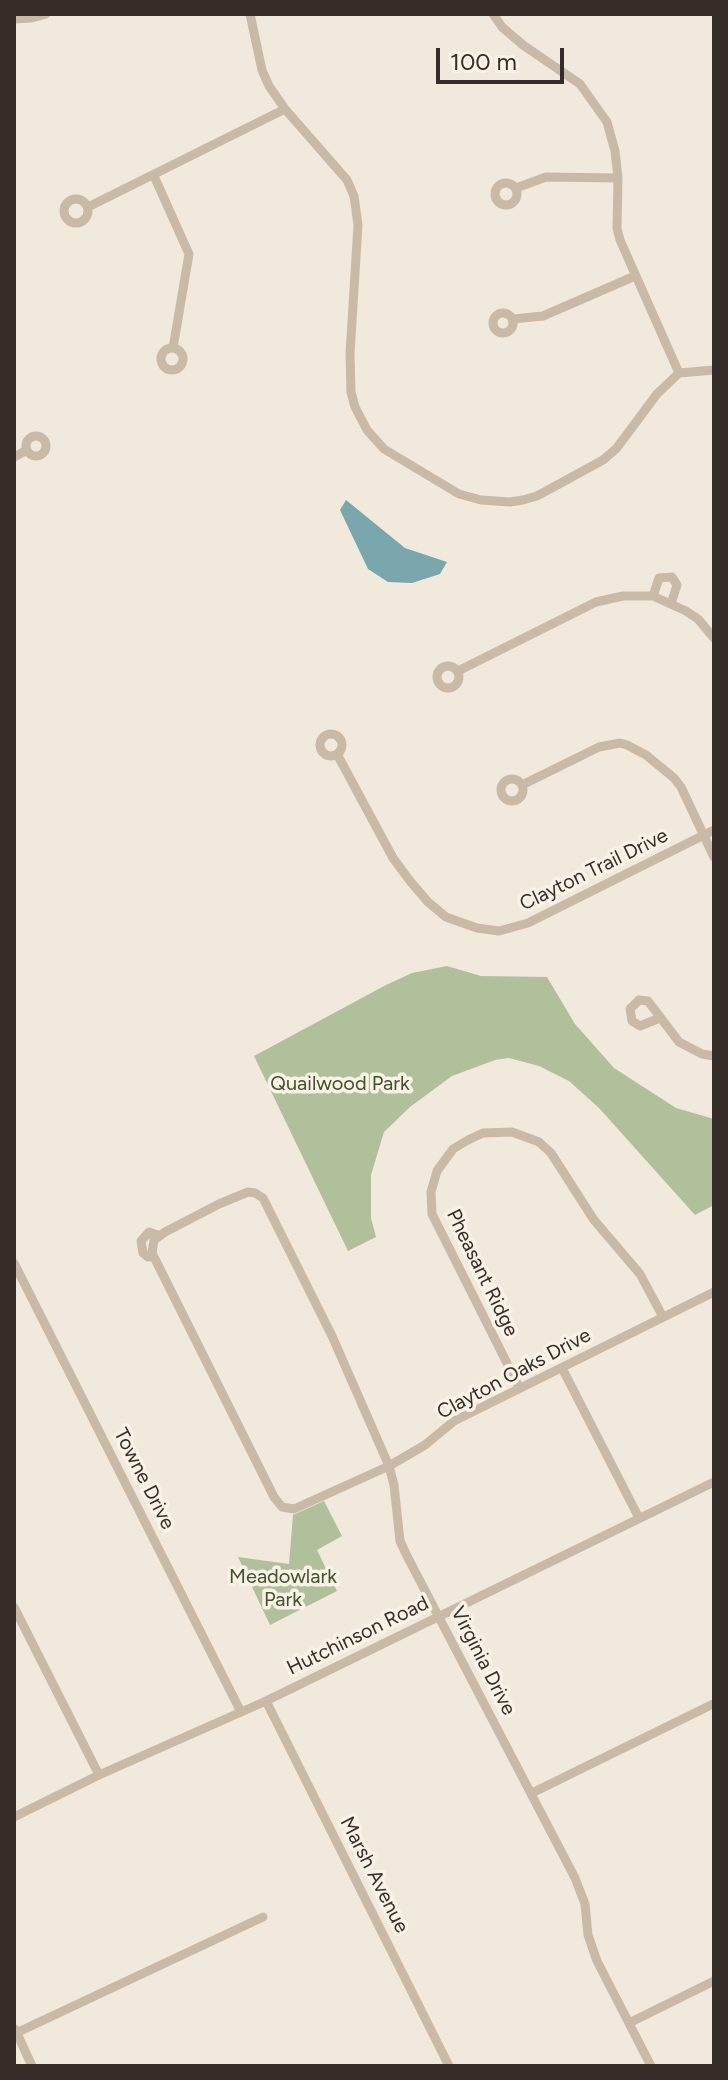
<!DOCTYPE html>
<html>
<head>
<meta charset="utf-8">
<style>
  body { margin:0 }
  #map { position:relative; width:728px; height:2080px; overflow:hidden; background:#f1e9db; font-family:Figtree,sans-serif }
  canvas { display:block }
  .frame { position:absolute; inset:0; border:16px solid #352d27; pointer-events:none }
  .scale { position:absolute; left:436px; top:48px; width:128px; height:36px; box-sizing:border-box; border:4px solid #352d27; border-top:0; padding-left:10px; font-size:24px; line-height:28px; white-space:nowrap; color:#352d27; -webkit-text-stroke:6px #f9f2e7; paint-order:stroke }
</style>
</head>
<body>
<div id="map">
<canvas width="728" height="2080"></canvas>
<div class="frame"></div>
<div class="scale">100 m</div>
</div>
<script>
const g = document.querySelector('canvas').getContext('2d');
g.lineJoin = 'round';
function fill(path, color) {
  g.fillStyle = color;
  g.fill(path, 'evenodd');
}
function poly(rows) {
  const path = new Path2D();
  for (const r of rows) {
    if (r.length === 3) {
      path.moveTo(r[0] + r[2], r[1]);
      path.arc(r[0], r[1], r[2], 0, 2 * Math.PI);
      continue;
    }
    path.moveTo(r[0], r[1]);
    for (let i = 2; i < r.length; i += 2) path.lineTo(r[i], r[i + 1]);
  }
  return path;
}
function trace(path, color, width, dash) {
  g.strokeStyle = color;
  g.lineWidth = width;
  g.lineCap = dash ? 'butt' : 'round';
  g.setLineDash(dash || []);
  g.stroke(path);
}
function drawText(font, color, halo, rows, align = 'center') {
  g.font = font + ' Figtree,sans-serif';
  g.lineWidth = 7;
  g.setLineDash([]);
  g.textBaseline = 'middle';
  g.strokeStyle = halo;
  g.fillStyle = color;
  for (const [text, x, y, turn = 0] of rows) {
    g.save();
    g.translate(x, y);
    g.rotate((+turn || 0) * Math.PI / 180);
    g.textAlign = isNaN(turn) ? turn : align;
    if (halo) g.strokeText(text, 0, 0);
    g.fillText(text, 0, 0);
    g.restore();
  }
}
const green = poly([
  [447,966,481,976,547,977,575,1024,614,1068,676,1108,714,1119,714,1205,695,1215,599,1108,569,1081,539,1066,509,1058,495,1060,452,1076,410,1107,384,1132,371,1175,371,1218,376,1237,348,1251,254,1056,386,985,412,973],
  [324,1501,342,1536,317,1550,337,1591,270,1625,238,1557,289,1564,293,1515]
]);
const water = poly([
  [346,500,405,548,447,562,440,574,412,583,388,582,368,569,340,510]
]);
const minor = poly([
  [250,14,262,70,269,86,285,109,347,180,354,196,358,225,350,354,351,392,355,407,367,430,384,449,459,494,481,500,510,502,523,500,537,496,603,460,616,449,657,394,679,373,714,370],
  [493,14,502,27,523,45,580,84,607,122,615,151,618,178,617,228,620,240,679,373],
  [14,19,32,18,46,14],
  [154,176,189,254,173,348],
  [506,194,11],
  [516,188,546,177,618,178],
  [76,211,12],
  [88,207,285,109],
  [503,323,10],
  [513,319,543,316,635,276],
  [172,359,11],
  [36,446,10],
  [14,457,27,450],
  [653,596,659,578,672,577,677,585,671,604],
  [448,677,11],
  [458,671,596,602,623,596,653,596,686,611,698,619,714,638],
  [331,745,11],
  [337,754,393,858,410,881,428,902,446,917,477,928,499,931,528,923,714,830],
  [512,790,11],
  [522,785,599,747,620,743,627,745,646,755,674,778,681,787,714,857],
  [660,1018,640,1026,632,1021,630,1009,639,1000,648,1001,679,1042,702,1054,714,1056],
  [154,1257,148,1257,143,1253,141,1241,149,1232,160,1236],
  [14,1263,241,1712],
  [562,1368,639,1518],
  [519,1387,432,1214,431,1192,437,1171,453,1149,468,1140,483,1133,512,1132,539,1142,551,1153,594,1220,640,1274,663,1317],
  [14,1607,99,1775],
  [266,1701,449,2066],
  [532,1793,713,1704],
  [14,1817,99,1775,266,1701,714,1482],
  [629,2023,714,1981],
  [15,2029,32,2066],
  [14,2034,263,1917],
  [651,2066,597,1961,588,1935,585,1904,575,1878,407,1556,400,1541,394,1485,389,1466,332,1336,263,1198,255,1193,248,1192,219,1204,165,1232,154,1240,152,1253,274,1497,282,1507,294,1509,389,1466,425,1445,454,1421,714,1292]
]);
const streetNames = [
  ["Clayton Trail Drive",594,870,-26],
  ["Pheasant Ridge",482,1273,64],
  ["Clayton Oaks Drive",514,1374,-28],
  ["Towne Drive",144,1479,63],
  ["Hutchinson Road",358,1636,-26],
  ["Virginia Drive",483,1661,63],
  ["Marsh Avenue",374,1875,63]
];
const parkNames = [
  ["Quailwood Park",340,1084],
  ["Meadowlark",283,1577],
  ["Park",283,1600]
];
fill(green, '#b0c09b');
fill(water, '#7aa6ad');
trace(minor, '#c9baa7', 9);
drawText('20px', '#352d27', '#f9f2e7', streetNames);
drawText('20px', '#41532c', '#f9f2e7', parkNames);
</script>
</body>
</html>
